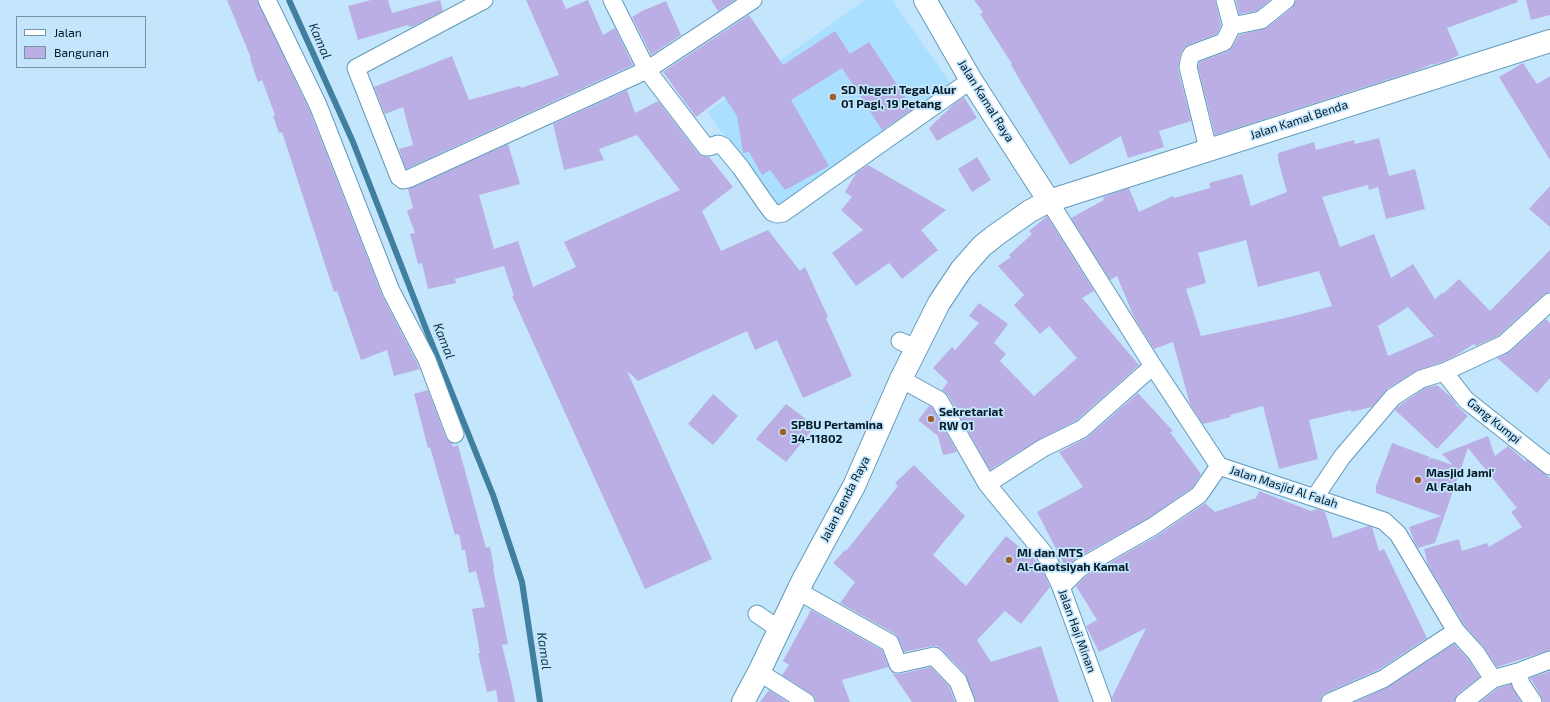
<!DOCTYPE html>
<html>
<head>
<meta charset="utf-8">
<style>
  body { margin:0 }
  #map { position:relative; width:1550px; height:702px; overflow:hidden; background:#c4e6fc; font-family:"Exo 2",sans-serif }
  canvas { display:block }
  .legend { position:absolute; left:16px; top:16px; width:130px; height:52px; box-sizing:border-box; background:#c4e6fc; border:1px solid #7794a7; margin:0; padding:5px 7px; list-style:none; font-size:12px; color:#031a27 }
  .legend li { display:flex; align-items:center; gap:8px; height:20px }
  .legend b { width:20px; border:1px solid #7794a7 }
</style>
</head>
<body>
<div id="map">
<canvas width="1550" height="702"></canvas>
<ul class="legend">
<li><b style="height:5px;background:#fff"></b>Jalan</li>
<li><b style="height:11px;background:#baaee5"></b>Bangunan</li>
</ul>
</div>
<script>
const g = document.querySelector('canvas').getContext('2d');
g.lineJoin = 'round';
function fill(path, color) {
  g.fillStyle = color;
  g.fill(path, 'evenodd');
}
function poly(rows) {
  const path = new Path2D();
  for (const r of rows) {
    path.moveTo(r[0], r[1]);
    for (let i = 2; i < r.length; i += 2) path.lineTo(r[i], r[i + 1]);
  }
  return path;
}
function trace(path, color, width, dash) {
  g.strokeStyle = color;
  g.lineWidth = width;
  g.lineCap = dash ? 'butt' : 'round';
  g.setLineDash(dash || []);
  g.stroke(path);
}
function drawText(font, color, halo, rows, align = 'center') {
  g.font = font + ' "Exo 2",sans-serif';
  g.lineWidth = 3.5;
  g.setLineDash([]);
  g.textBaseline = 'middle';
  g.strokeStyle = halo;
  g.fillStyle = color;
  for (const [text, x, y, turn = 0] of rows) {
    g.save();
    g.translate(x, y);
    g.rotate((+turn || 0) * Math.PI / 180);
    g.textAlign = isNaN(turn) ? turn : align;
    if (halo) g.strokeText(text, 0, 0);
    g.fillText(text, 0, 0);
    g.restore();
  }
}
const built = poly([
  [865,0,892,0,953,87,777,209,707,112]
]);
const stream = poly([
  [289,0,353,142,428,334,493,495,522,582,540,702]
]);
const building = poly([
  [227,0,257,0,309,109,382,295,420,369,394,376,387,350,361,360,337,291,334,292,282,132,279,133,273,116,275,115,262,80,258,82,250,59,251,58],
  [371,0,388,0,392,13,440,0,443,11,414,26,409,27,408,25,358,40,348,6],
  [526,0,562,0,566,9,588,0,603,35,615,28,633,65,406,169,399,149,413,145,403,107,385,114,374,87,452,56,469,100,520,86,521,88,559,75],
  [711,0,735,0,718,11],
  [974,0,1215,0,1221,25,1217,34,1188,45,1184,48,1180,55,1178,69,1191,121,1159,131,1164,147,1128,158,1121,136,1070,165,1011,65,1012,64,980,14,983,12],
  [1237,0,1270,0,1257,11,1239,14,1236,1],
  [1296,0,1517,0,1518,2,1447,28,1459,55,1449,60,1433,65,1432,64,1418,70,1215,135,1198,67,1199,62,1228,51,1233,46,1239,35,1267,28,1292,8],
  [1526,0,1550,0,1550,15,1531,20],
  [666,1,681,35,651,55,632,17,642,11],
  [749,15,783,65,835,31,850,54,869,42,913,109,882,130,842,68,791,100,829,166,785,190,770,170,762,175,749,152,743,153,737,116,724,96,696,117,663,72],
  [1523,63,1537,84,1550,76,1550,160,1499,77],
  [627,90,635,113,658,101,698,153,702,156,709,157,733,187,702,211,721,251,768,230,800,271,805,267,828,317,826,318,852,376,803,398,777,340,755,350,747,331,638,381,627,371,712,559,645,589,512,296,514,296,504,266,455,279,456,283,428,289,422,263,418,264,410,234,415,233,407,211,413,208,408,189,508,144,520,184,479,195,494,249,518,241,533,287,576,267,564,242,680,190,637,135,599,149,604,160,564,170,553,124],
  [964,97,977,118,937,141,929,128,953,105],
  [1379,138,1389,176,1415,169,1425,209,1386,219,1378,187,1369,190,1368,185,1322,197,1340,247,1374,234,1391,278,1413,264,1435,299,1442,293,1443,294,1459,279,1490,311,1550,250,1550,292,1543,295,1498,336,1476,346,1474,344,1455,356,1440,363,1416,371,1387,389,1372,407,1351,412,1351,410,1309,420,1318,459,1279,469,1263,406,1230,415,1231,417,1203,424,1190,404,1173,342,1154,349,1134,317,1117,276,1110,280,1071,218,1104,200,1103,197,1129,188,1139,212,1173,196,1174,198,1210,188,1209,183,1242,174,1251,206,1287,192,1278,160,1278,153,1314,142,1316,150,1354,140,1355,144],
  [1246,240,1258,287,1319,271,1332,306,1290,317,1201,336,1186,289,1206,283,1198,253],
  [1408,307,1434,336,1388,356,1378,326],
  [977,157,991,180,972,192,958,169],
  [868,165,946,210,921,230,938,250,902,279,889,263,856,286,832,253,863,230,841,210,852,197,845,192,856,173],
  [1550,186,1550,227,1529,209],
  [1047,216,1094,291,1082,298,1139,365,1076,421,1038,440,990,470,948,395,942,390,948,382,933,368,952,347,955,350,979,323,969,316,979,303,1008,324,994,343,1006,354,1000,361,1034,396,1077,358,1049,326,1040,334,1014,305,1024,295,998,266,1011,257,1009,255,1032,234,1029,231],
  [1546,319,1550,323,1550,378,1537,393,1497,358,1511,351],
  [1437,385,1451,397,1456,404,1456,405,1468,416,1437,449,1395,410,1400,405,1425,388],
  [428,390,446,438,452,443,453,447,458,445,486,548,490,547,494,568,493,568,508,644,502,645,512,686,515,702,498,702,496,690,487,692,478,653,480,653,472,609,485,607,476,571,469,573,465,550,462,550,459,534,455,535,430,447,428,448,414,394],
  [1138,393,1173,431,1170,432,1201,474,1192,488,1147,519,1075,559,1066,568,1037,512,1083,487,1059,452,1088,437],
  [713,394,738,416,713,445,688,424],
  [786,404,815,426,786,462,756,439],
  [929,406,932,407,957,452,943,455,938,436,918,420],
  [1488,436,1495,456,1508,446,1525,461,1527,460,1550,478,1550,650,1497,667,1483,646,1464,625,1428,565,1424,549,1459,539,1462,551,1487,543,1489,547,1522,527,1511,512,1517,508,1468,448,1435,543,1418,548,1414,541,1409,527,1441,516,1376,493,1376,486,1392,443,1430,457,1427,460,1432,458,1453,465,1442,454],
  [914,465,965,516,933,555,966,586,1006,536,1039,563,1050,587,1021,624,1005,611,977,640,991,662,1041,646,1059,702,976,702,965,674,941,649,937,646,932,646,904,652,899,639,895,634,840,603,855,582,833,563,845,550,846,551,898,486,895,483],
  [1259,491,1311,511,1317,509,1325,512,1333,538,1368,526,1372,527,1379,551,1384,549,1427,638,1378,670,1326,693,1322,696,1320,702,1113,702,1112,697,1146,628,1099,652,1086,626,1097,620,1076,586,1086,576,1157,536,1205,503,1215,512,1256,498],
  [811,610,882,650,889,668,895,674,900,674,931,667,949,686,955,702,912,702,888,667,842,680,850,702,816,702,815,697,811,694,782,675,789,665,783,661],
  [1454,644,1468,659,1480,677,1458,694,1454,702,1355,702,1388,687],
  [1550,671,1550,702,1543,702,1541,696,1530,678],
  [1511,684,1521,702,1480,702,1498,688],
  [769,690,787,702,760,702]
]);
const street = poly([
  [267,0,318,105,391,291,427,360,455,434],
  [484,0,356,68,399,177,403,180,408,179,647,70,753,0],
  [612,0,647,70,699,138,706,147,709,147,718,144,723,146,741,168,766,204,772,212,777,214,783,213,873,149,971,80],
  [1232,26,1261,20,1286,0],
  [1208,149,1188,67,1190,57,1192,54,1224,42,1232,26,1225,0],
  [1049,201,1153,366,1219,466,1384,521,1398,534,1456,631,1476,653,1493,679,1518,672,1550,660],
  [900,341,915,348],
  [1444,372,1466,400,1550,466],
  [901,379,939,400,987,484,1047,557,1061,587,1103,702],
  [987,484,1043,448,1082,429,1153,366],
  [1315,497,1342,457,1393,397,1421,379,1444,372,1504,344,1550,302],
  [1061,587,1080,568,1152,527,1199,495,1219,466],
  [798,591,890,643,898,664,934,656,958,681,966,702],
  [757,614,780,630],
  [759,672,806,702],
  [1518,672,1521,684,1533,702],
  [1330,702,1383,679,1456,631],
  [1464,702,1493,679]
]);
const secondary = poly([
  [925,0,971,80,1049,201],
  [743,702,759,672,803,580,854,486,901,379,939,303,961,270,982,246,996,235,1030,211,1049,201,1550,41]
]);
const markers = [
  [833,97,4,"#9f5d2b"],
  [931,419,4,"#9f5d2b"],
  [783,432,4,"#9f5d2b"],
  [1418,480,4,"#9f5d2b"],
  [1009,560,4,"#9f5d2b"]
];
const poiNames = [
  ["SD Negeri Tegal Alur",841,90],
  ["01 Pagi, 19 Petang",841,104],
  ["Sekretariat",939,412],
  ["RW 01",939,426],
  ["SPBU Pertamina",791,425],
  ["34-11802",791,439],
  ["Masjid Jami'",1426,473],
  ["Al Falah",1426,487],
  ["MI dan MTS",1017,553],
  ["Al-Gaotsiyah Kamal",1017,567]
];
const streetNames = [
  ["Jalan Kamal Raya",986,101,58],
  ["Jalan Kamal Benda",1299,120,-18],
  ["Gang Kumpi",1494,421,39],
  ["Jalan Masjid Al Falah",1284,487,18],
  ["Jalan Benda Raya",845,499,-63],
  ["Jalan Haji Minan",1077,631,70]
];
const waterNames = [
  ["Kamal",320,41,66],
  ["Kamal",444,341,68],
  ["Kamal",544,651,82]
];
fill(built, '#aadfff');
trace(stream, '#417fa1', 6);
fill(building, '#baaee5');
trace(street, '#619abb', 19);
trace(secondary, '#619abb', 24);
trace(street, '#fff', 17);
trace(secondary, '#fff', 22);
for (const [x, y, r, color] of markers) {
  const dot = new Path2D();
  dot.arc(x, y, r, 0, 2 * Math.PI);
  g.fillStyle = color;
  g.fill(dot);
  trace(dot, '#c4e6fc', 1.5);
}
drawText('bold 12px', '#031a27', '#c4e6fc', poiNames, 'left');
drawText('12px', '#031a27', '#c4e6fc', streetNames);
drawText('italic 13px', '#0c3143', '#c4e6fc', waterNames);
</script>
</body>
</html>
